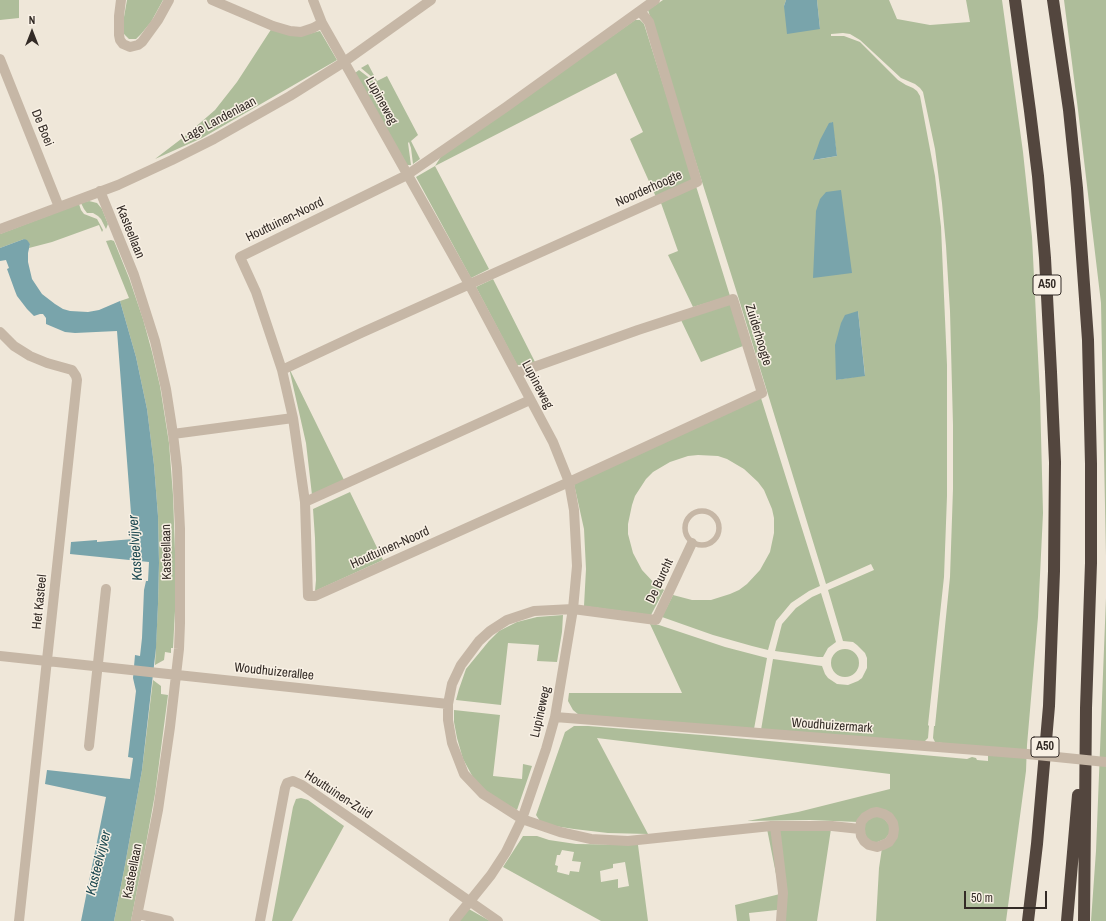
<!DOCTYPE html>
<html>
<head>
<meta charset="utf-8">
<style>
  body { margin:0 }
  #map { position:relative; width:1106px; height:921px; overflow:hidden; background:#efe7d9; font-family:"Archivo Narrow",sans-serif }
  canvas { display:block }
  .north { position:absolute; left:12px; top:12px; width:40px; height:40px; -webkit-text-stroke:3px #f8f0e4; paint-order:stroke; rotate:0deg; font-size:11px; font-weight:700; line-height:16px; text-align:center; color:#332b26 }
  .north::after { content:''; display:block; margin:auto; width:14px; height:18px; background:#332b26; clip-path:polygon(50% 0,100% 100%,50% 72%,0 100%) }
  .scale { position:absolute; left:964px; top:891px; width:83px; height:18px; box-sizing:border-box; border:2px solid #332b26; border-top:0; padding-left:5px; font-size:12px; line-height:14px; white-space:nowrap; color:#332b26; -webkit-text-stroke:3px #f8f0e4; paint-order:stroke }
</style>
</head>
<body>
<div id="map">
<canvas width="1106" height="921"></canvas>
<div class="north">N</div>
<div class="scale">50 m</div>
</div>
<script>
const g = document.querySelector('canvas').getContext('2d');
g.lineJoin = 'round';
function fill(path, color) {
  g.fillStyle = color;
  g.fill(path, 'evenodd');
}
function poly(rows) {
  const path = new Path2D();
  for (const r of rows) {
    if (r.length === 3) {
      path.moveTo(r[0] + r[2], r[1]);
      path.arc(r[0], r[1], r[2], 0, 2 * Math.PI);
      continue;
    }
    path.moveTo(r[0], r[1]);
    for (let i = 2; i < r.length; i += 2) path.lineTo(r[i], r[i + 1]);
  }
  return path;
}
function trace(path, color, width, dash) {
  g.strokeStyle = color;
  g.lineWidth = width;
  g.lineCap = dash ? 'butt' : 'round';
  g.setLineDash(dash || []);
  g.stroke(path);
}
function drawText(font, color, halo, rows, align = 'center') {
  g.font = font + ' "Archivo Narrow",sans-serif';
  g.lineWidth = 3;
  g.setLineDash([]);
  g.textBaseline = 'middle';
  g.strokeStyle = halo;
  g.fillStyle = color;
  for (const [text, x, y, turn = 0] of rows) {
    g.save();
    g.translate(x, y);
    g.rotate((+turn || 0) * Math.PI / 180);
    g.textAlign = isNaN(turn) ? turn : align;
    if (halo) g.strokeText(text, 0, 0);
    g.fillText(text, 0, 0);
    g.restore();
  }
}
const green = poly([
  [0,0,19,0,19,18,0,20],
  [127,0,163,0,151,22,141,34,136,39,129,39,124,34,124,17],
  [663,0,786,0,784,6,820,29,817,0,889,0,897,19,930,25,970,22,966,0,1002,0,1023,152,1032,237,1040,396,1043,513,1038,617,1027,745,1026,771,1006,921,876,921,879,868,882,848,893,840,887,813,858,822,810,820,747,821,798,812,890,789,890,774,597,738,648,834,608,833,574,829,548,825,540,821,536,815,565,732,574,726,588,726,714,736,967,759,972,757,976,758,977,760,988,761,988,749,935,742,933,738,934,726,935,726,950,577,953,489,953,425,950,311,946,246,942,203,935,149,923,92,920,88,915,84,901,78,860,40,850,34,843,33,831,34,831,36,844,36,860,42,898,80,906,85,913,88,917,91,920,96,935,176,941,227,947,365,947,496,944,577,928,725,929,726,928,738,924,742,761,730,773,659,822,666,825,674,828,678,837,684,848,685,858,681,862,678,867,668,867,658,865,653,857,645,853,642,843,641,828,590,874,570,871,564,826,584,737,293,648,10],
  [832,122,837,156,814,160],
  [858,311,865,375,836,380],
  [1064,0,1106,0,1106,556,1101,303,1078,110],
  [635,20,640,20,644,24,691,173,691,180,656,197,630,139,643,132,616,73,435,166,489,269,471,278,416,177,435,166,442,155],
  [272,28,304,35,320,31,337,60,202,138,155,159,185,136,215,110,237,82],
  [368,64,377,81,387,76,418,135,411,141,420,159,413,164,411,148,409,142,408,143,411,165,407,165,355,73,359,70,376,83,377,82,373,78,361,68],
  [696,186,730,296,693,307,668,255,678,251,661,203],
  [89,201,97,203,102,209,108,224,106,229,101,219,98,216,93,213,87,213,84,209,81,203],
  [79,204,81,210,84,214,97,219,103,230,102,232,99,225,52,242,29,248,30,244,24,239,0,248,0,234],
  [111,240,114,241,129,278,143,319,152,352,160,386,169,443,173,495,175,551,175,611,173,648,171,648,171,653,165,652,164,660,155,665,158,604,159,563,158,516,154,465,147,409,136,357,120,301,129,298,106,241],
  [493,279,535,362,526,365,517,365,476,287],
  [731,304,743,346,701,362,681,320],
  [289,368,344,480,312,495,306,443],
  [761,398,820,586,809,591,791,603,776,621,768,650,752,646,713,635,662,617,673,595,692,600,711,600,730,594,739,590,747,584,760,570,770,552,774,533,774,518,772,509,764,490,758,482,744,469,727,459,718,456,698,455,688,456,670,462,653,472,646,479,635,496,632,505,628,524,628,534,633,553,642,570,656,585,664,590,651,615,584,606,586,569,584,529,574,484],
  [350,492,383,560,315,591,316,580,315,538,313,509],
  [821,593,836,642,828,648,823,657,818,657,775,651,782,624,796,608,812,597],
  [1106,598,1106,921,1091,921,1096,851],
  [563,615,562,632,557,662,537,661,539,645,508,643,501,705,456,700,459,689,466,669,489,641,499,631,517,622,537,617],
  [650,624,659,625,725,647,767,658,754,729,579,715,573,710,568,701,569,693,682,693],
  [845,663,14],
  [153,680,161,686,161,694,168,695,155,794,146,844,131,921,114,921,125,865,142,770],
  [454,710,500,715,493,776,522,779,523,764,532,766,517,810,490,795,475,781,463,759,457,738,454,722],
  [301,798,308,800,344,826,292,921,272,921,293,807,296,799],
  [870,817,883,817,890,826,889,834,885,839,875,843,866,838,863,825],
  [767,829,831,829,817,921,786,921,786,909,749,913,750,921,737,921,735,905,780,894],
  [523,836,537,836,549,840,576,844,638,845,648,921,601,921,503,867],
  [562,850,574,852,572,861,581,862,579,872,570,871,569,875,557,872,558,866,555,865,557,855,560,855],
  [625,862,629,886,618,888,618,879,601,882,600,871,613,868,613,864],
  [467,908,490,921,457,921]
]);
const water = poly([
  [786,0,817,0,820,29,787,34,784,6],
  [833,122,837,156,813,160,820,140,829,123],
  [841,190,852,273,813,278,816,211,820,199,826,192],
  [24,239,27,240,30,244,28,253,28,262,32,279,42,294,55,304,63,309,70,311,88,312,99,310,120,301,136,357,147,409,154,465,158,516,159,563,158,604,156,648,142,770,125,865,114,921,81,921,106,797,45,784,47,770,130,779,133,758,128,757,136,691,133,678,135,655,140,656,142,638,144,590,146,581,148,581,149,562,70,554,71,542,97,540,97,542,133,539,117,331,75,333,65,332,46,324,46,318,43,314,40,314,34,316,27,309,17,296,15,291,7,269,9,268,6,260,0,261,0,248],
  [858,311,865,376,836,380,835,345,841,323,845,315]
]);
const service = poly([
  [702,528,17]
]);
const minor = poly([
  [121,0,119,16,119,35,120,40,123,44,130,47,138,45,142,42,158,20,169,0],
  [212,0,273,26,290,31,301,32,313,28,322,23],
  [313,0,322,23,351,74,469,284,553,442,569,482,574,510,577,566,573,609,555,717,546,749,522,819,506,852,491,875,454,921],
  [0,59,59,207],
  [100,191,134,275,155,341,161,367,166,389,173,434,177,468,180,529,180,623,179,649,170,727,158,810,136,921],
  [0,229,118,185,172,160,214,139,290,96,344,62,431,0],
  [0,332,14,346,30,356,47,363,72,370,76,376,77,380,19,921],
  [282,370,361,333,697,182,649,22,640,11],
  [517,373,638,330,733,299,762,393,569,482,315,596,308,596,305,502,293,418,282,370,256,292,240,257,407,175,506,107,655,0],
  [173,434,293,418],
  [305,502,530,400],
  [692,543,656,620,573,609,534,611,507,620,490,631,479,641,461,665,452,684,448,704,448,720,452,743,464,774,483,794,522,819,560,832,591,839,628,841,771,826,832,826,860,829,861,822,865,817,872,813,877,812,884,814,889,817,893,823,894,829,893,836,889,842,883,845,877,847,869,845,864,841,861,836,860,829],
  [0,656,448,704],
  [555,717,1027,754],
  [89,746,106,589],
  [775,826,783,893,781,921],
  [138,914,169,921],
  [260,921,285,788,287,783,293,781,302,785,363,827,498,921]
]);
const motorway = poly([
  [1015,0,1030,111,1038,176,1045,258,1051,372,1055,462,1054,571,1049,706,1037,844,1028,921],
  [1053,0,1069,110,1077,188,1088,340,1091,464,1091,563,1086,708,1084,921],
  [1067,921,1078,795]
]);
const minorBridge = poly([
  [1027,754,1106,762]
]);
const shields = [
  [1047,285,28],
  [1045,747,28]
];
const shieldNames = [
  ["A50",1047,285],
  ["A50",1045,747]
];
const streetNames = [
  ["Lupineweg",381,101,61],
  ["Lage Landenlaan",219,120,-28],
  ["De Boei",42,128,68],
  ["Noorderhoogte",649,189,-24],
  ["Houttuinen-Noord",285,220,-26],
  ["Kasteellaan",130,232,68],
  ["Zuiderhoogte",758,335,73],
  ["Lupineweg",537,385,62],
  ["Houttuinen-Noord",390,548,-24],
  ["Kasteellaan",167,552,-91],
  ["De Burcht",660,581,-65],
  ["Het Kasteel",40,602,-84],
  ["Woudhuizerallee",274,672,6],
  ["Lupineweg",541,712,-77],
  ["Woudhuizermark",832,726,4],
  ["Houttuinen-Zuid",338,795,33],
  ["Kasteellaan",133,871,-79]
];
const waterNames = [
  ["Kasteelvijver",136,548,-94],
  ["Kasteelvijver",99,863,-76]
];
fill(green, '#aebd9a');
fill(water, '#79a4ab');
trace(service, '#c6b7a6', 5.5);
trace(minor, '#c6b7a6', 10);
trace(motorway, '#53463e', 12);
trace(minorBridge, '#c6b7a6', 10);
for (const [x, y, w] of shields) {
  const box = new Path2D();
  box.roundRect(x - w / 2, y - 10, w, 20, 3);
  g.fillStyle = '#f8f0e4';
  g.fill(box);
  trace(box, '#332b26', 1);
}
drawText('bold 12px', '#332b26', null, shieldNames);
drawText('13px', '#332b26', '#f8f0e4', streetNames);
drawText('italic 14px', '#1e4a52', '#f8f0e4', waterNames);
</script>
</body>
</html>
